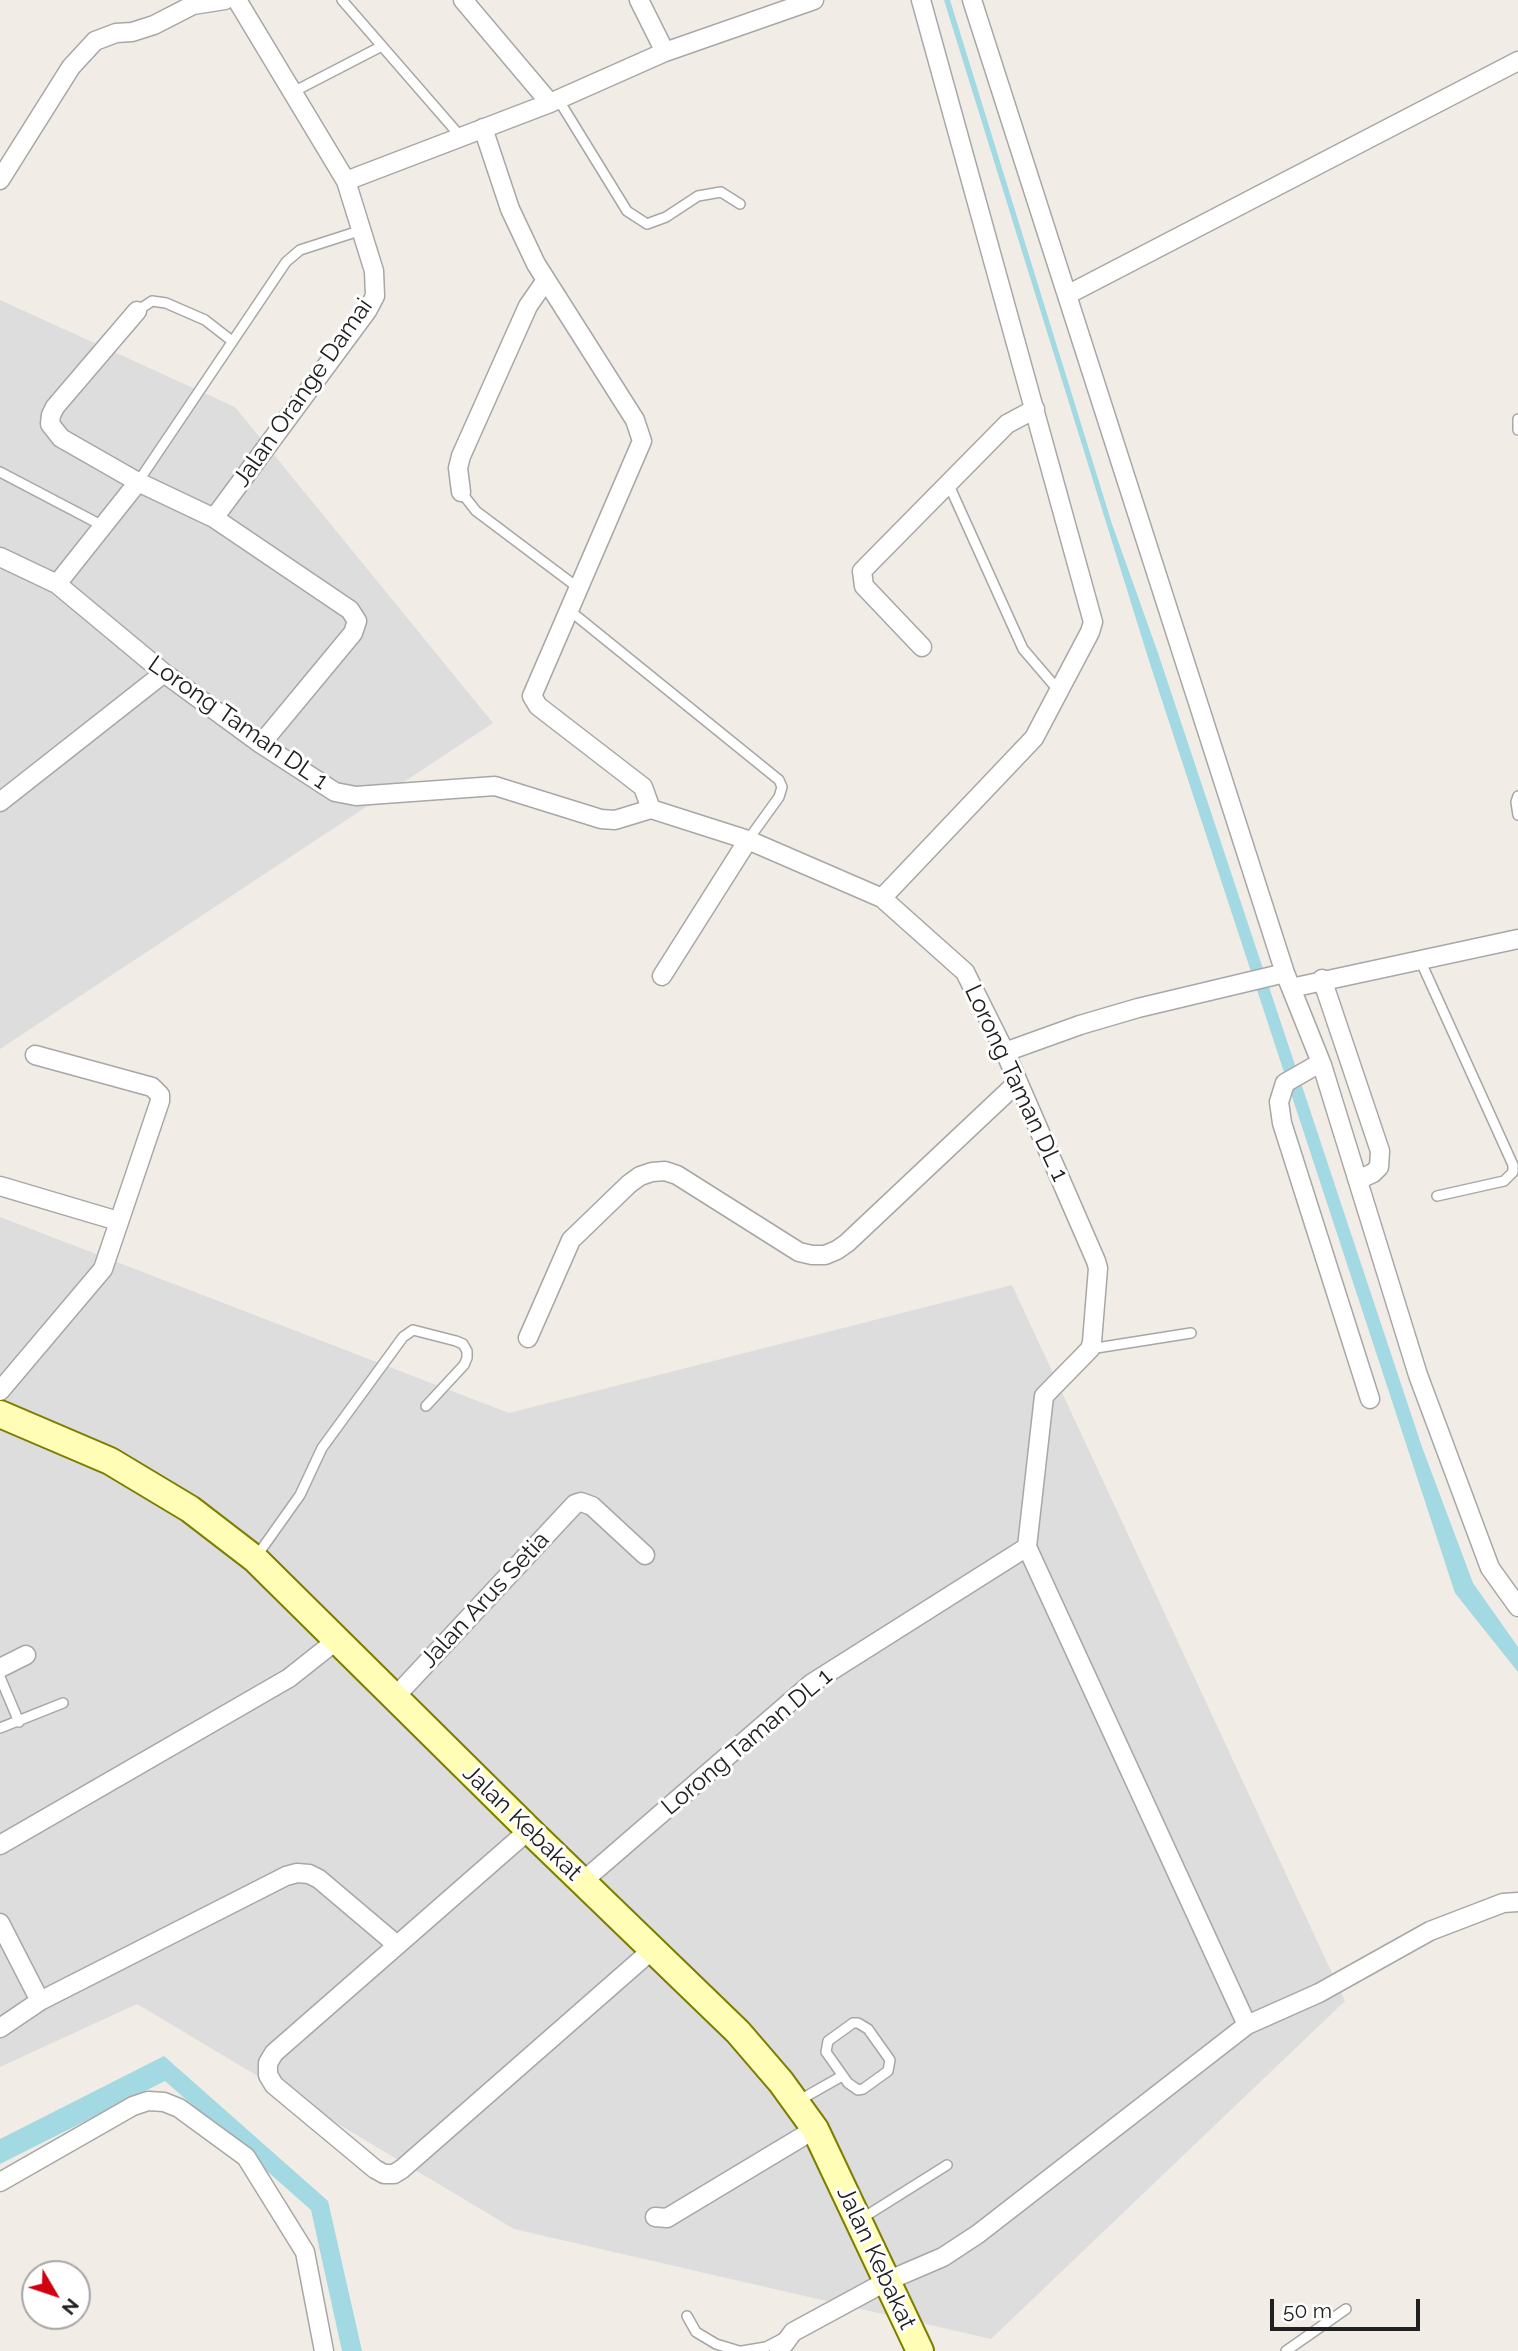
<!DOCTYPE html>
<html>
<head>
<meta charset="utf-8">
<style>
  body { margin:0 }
  #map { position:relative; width:1518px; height:2351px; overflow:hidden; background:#f1ede6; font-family:Raleway,sans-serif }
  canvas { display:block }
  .north { position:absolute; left:21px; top:2260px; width:70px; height:70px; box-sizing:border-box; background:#fff; border:2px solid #a6a6a6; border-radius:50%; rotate:129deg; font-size:19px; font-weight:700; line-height:28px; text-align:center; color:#202020 }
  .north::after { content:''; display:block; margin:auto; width:24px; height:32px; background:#d00011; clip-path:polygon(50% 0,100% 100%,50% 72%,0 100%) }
  .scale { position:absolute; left:1270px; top:2299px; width:150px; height:32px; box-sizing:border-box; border:4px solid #202020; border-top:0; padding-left:9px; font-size:21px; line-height:24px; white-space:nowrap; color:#202020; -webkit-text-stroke:5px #fff; paint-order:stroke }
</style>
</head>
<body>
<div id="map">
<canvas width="1518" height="2351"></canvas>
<div class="north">N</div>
<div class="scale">50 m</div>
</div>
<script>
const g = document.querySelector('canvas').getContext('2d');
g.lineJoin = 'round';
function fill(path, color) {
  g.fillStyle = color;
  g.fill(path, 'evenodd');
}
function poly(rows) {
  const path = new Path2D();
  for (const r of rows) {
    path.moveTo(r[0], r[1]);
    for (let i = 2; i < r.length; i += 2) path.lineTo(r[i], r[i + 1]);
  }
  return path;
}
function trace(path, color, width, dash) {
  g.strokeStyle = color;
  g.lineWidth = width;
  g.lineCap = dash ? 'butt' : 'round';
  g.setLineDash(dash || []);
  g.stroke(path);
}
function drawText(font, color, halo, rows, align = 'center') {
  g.font = font + ' Raleway,sans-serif';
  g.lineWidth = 6;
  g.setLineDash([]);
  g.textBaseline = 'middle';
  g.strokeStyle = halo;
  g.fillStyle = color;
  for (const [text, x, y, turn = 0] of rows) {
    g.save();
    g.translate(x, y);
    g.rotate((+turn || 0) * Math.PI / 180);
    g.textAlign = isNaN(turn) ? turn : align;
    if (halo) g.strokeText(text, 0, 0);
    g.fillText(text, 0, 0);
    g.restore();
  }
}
const residential = poly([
  [0,300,235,407,493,723,0,1049],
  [0,1217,509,1413,1012,1285,1345,2001,991,2339,514,2229,137,2004,0,2067]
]);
const water = poly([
  [944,0,950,0,1112,524,1158,653,1422,1447,1473,1583,1518,1647,1518,1672,1455,1593,1150,664],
  [164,2056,328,2201,362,2351,342,2351,311,2210,165,2081,0,2164,0,2139]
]);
const lane = poly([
  [342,0,461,137],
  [293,92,382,46],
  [558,99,627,211,647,224,666,217,698,196,721,192,740,204],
  [137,311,152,301,166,303,205,320,232,341],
  [1518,419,1518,430],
  [0,472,103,526],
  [138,482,286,262,300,250,362,230],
  [948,483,1023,649,1059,691],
  [461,492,476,511,577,587],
  [569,610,779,780,782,787,779,797,748,840],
  [1518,796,1516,802,1518,815],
  [1420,960,1513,1165,1513,1172,1504,1181,1437,1196],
  [1090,1349,1191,1333],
  [256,1557,300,1495,322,1448,403,1337,413,1330,456,1341,463,1344,467,1351,467,1358,464,1365,426,1406],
  [0,1677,19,1722],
  [0,1728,63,1703],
  [853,2023,858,2023,868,2029,890,2060,888,2071,863,2089,858,2090,848,2083,826,2052,828,2041,853,2023],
  [798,2101,842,2076],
  [861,2219,947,2165],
  [687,2316,696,2332,716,2344,739,2351],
  [742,2351,766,2347,785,2337],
  [1286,2351,1346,2309]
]);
const street = poly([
  [463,0,550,103],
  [639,0,665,52],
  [972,0,1285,973,1322,1065,1418,1375,1490,1568,1518,1607],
  [483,128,510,209,536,264,635,420,642,441,532,696,538,706,643,787,651,809],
  [0,180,71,67,95,41,116,33,132,32,154,25,193,5,225,0],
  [346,181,550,103,665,52,814,0],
  [1067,295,1518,61],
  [137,311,55,407,51,415,50,424,61,438,138,482],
  [461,492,458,468,461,456,528,306,546,280],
  [214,518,350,610,357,621,353,633,261,744],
  [0,557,57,584,164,673,261,744,335,792,356,796,495,786,601,819,615,820,651,809,748,840,882,898,965,972,1005,1052,1096,1261,1098,1268,1092,1342,1090,1349,1044,1396,1027,1547,812,1683,582,1882],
  [57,584,138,482,214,518,367,311,375,296,374,271,346,181,237,0],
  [922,647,864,586,862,571,1007,424,1035,409],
  [0,802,164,673],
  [882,898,1034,738,1090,632,1093,622,921,0],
  [662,976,748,840],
  [1322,979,1380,1151,1379,1167,1373,1173,1358,1180],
  [1291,988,1518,939],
  [1005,1052,1080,1025,1138,1008,1285,973],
  [1322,1065,1313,1067,1285,1083,1279,1102,1282,1123,1370,1399],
  [0,1186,118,1221],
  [528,1338,571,1240,629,1184,640,1176,652,1172,665,1171,677,1175,799,1252,812,1255,825,1255,837,1250,847,1243,1018,1082],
  [0,1391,103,1269,160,1101,160,1095,152,1087,35,1055],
  [1027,1547,1247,2025],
  [0,1668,26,1655],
  [395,1697,575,1504,581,1502,592,1506,645,1555],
  [529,1830,274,2053,268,2063,268,2075,274,2085,375,2169,384,2174,394,2174,402,2169,652,1950],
  [0,1845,289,1678,337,1640],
  [0,1923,40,2001],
  [0,2028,40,2001,286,1876,297,1873,309,1874,319,1879,397,1945],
  [0,2182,133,2106,148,2101,164,2102,179,2108,246,2157,305,2252,324,2351],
  [655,2217,667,2218,815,2129],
  [779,2351,793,2332,887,2281,943,2257,978,2234,1247,2025,1319,1993,1430,1931,1503,1903,1518,1902]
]);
const secondary = poly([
  [0,1414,110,1461,190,1509,255,1559,529,1830,738,2032,781,2082,815,2129,920,2351]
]);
const streetNames = [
  ["Jalan Orange Damai",303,393,-55],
  ["Lorong Taman DL 1",238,723,35],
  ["Lorong Taman DL 1",1016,1083,65],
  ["Jalan Arus Setia",485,1600,-47],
  ["Lorong Taman DL 1",747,1742,-40],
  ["Jalan Kebakat",522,1823,44],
  ["Jalan Kebakat",876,2258,65]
];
fill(residential, '#dedddd');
fill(water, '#a2d9e3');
trace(lane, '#a7a7a7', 12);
trace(street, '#a7a7a7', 21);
trace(secondary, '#7b7e00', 30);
trace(lane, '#fff', 9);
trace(street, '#fff', 18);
trace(secondary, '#fffdb6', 26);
drawText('24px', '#202020', '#fff', streetNames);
</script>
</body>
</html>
